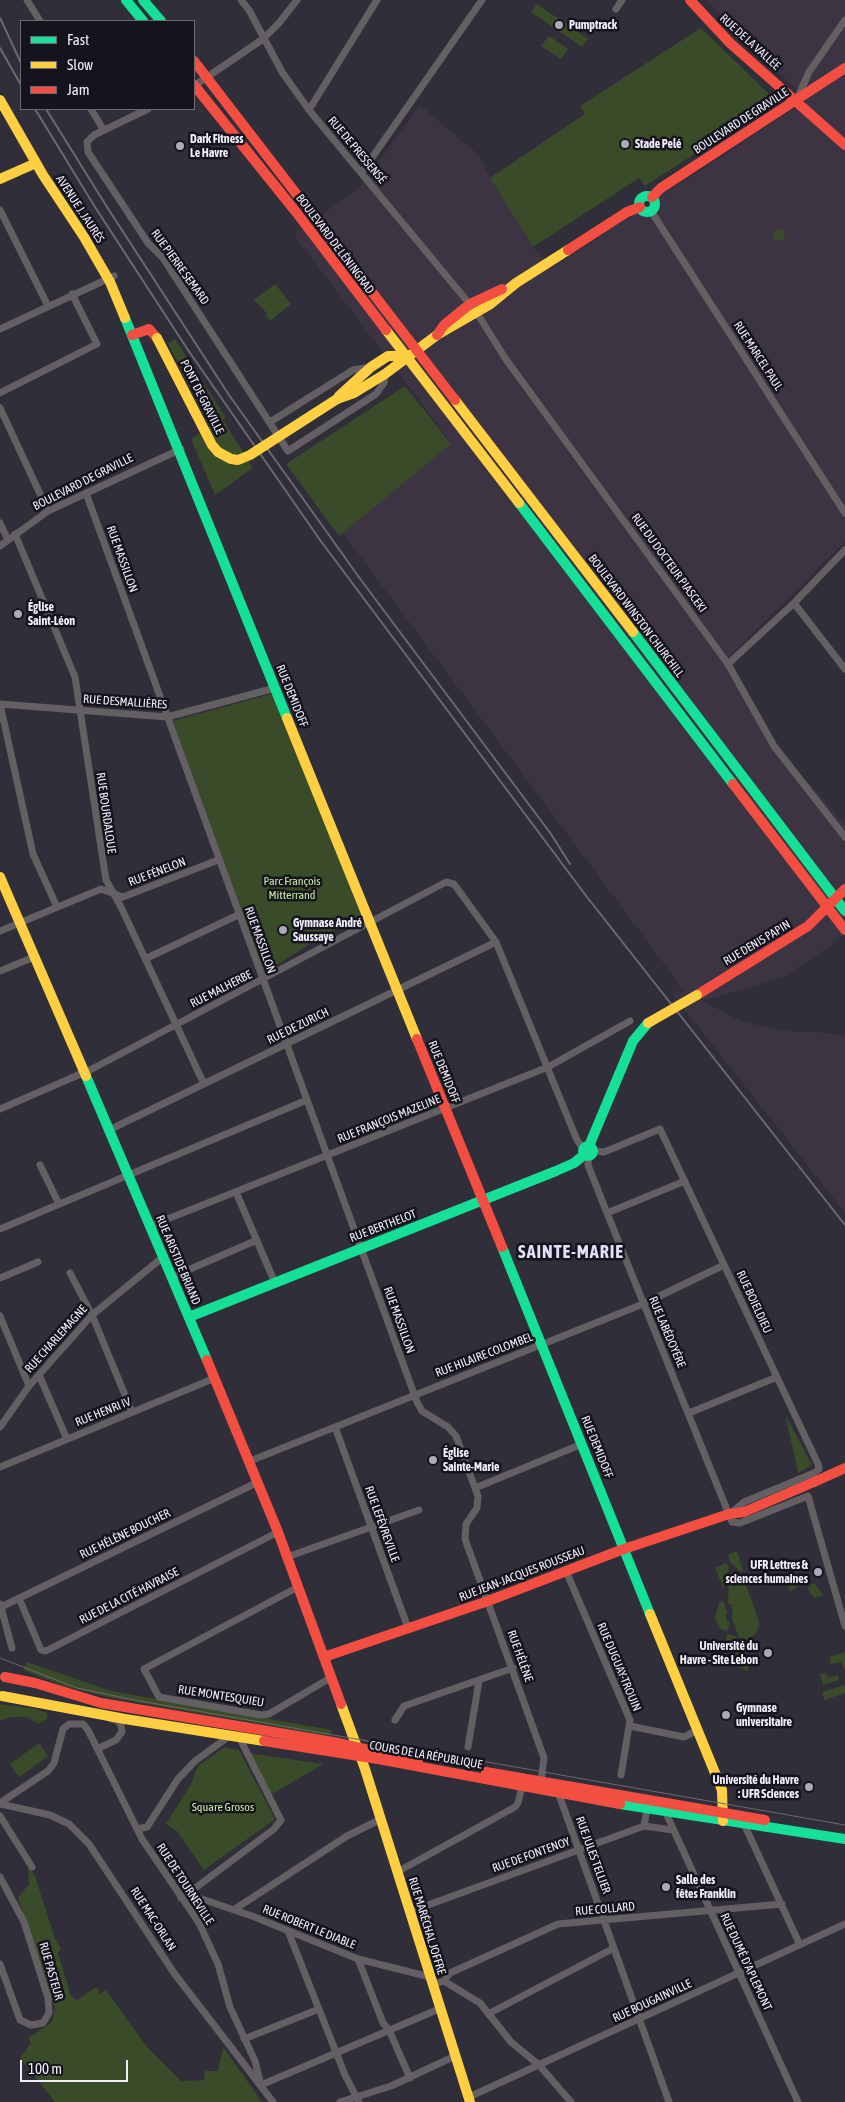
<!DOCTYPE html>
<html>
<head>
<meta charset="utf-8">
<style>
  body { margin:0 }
  #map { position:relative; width:845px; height:2102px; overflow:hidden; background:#302e39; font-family:"Asap Condensed",sans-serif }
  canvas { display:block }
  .legend { position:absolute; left:20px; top:20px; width:175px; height:90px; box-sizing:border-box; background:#15141d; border:1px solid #6c6b75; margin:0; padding:6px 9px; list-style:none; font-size:15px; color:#efedfa }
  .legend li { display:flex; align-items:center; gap:10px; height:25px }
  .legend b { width:25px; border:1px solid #6c6b75 }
  .scale { position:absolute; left:20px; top:2060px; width:108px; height:22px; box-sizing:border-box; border:2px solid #efedfa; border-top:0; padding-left:6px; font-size:15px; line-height:18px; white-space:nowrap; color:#efedfa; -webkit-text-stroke:4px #15141d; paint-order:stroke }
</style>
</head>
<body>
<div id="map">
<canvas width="845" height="2102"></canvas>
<ul class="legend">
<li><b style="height:6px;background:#16e098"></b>Fast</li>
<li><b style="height:6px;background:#ffcf43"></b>Slow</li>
<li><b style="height:6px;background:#f24e42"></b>Jam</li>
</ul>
<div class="scale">100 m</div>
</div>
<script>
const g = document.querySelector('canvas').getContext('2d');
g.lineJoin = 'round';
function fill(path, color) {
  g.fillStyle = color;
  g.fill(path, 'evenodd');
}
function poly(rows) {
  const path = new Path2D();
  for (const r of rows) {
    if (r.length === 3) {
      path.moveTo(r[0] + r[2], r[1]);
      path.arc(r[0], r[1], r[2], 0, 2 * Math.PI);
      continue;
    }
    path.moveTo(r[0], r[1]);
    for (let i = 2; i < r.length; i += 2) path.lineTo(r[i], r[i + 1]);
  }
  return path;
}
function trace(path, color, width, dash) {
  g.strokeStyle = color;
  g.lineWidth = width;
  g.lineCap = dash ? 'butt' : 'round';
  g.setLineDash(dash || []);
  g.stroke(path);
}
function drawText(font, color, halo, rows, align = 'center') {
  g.font = font + ' "Asap Condensed",sans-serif';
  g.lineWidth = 5;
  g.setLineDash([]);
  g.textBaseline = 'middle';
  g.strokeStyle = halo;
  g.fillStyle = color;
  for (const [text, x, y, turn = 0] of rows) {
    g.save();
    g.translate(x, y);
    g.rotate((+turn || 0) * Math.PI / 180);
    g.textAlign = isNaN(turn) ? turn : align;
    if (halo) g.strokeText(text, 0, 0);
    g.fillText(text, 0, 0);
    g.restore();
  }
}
const industrial = poly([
  [706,0,845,0,845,542,728,658,775,744,845,825,845,932,833,944,783,977,703,1001,740,1021,784,1031,830,1033,845,1037,845,1213,670,991,685,992,342,532,450,441,294,235,361,186,420,105,479,155,490,178,533,247,552,268,807,100]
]);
const green = poly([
  [537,4,588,39,582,47,531,12],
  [701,28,770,95,770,105,645,186,639,178,533,247,490,178,585,114,580,106],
  [549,36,568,49,561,59,541,46],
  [779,235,6],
  [275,284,291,304,270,321,266,316,268,314,254,300],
  [175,339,226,418,223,420,253,468,215,495,191,439,210,426,168,343],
  [405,386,451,444,339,536,286,464],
  [274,693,361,915,324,935,264,973,173,721],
  [785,1414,812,1465,798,1473],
  [737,1551,743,1571,741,1572,730,1562,728,1555],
  [726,1563,729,1567,723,1587,715,1568],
  [733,1572,738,1574,746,1585,760,1624,756,1633,747,1640,739,1637,731,1616,733,1615,731,1604,728,1604,729,1575],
  [797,1572,800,1585,790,1592,785,1576],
  [814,1583,823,1595,814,1598,807,1588],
  [723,1601,728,1614,725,1614,727,1622,730,1622,727,1631,721,1629,715,1618,719,1603],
  [728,1634,735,1636,747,1652,744,1653,747,1660,750,1662,748,1671,740,1668,731,1655,726,1643,726,1636],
  [845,1652,845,1670,841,1662,831,1664,829,1657],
  [27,1662,111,1691,332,1730,329,1736,112,1698,64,1686,23,1670],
  [826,1673,828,1678,838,1675,839,1680,823,1685,820,1674],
  [845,1685,845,1693,824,1700,822,1692],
  [0,1704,36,1709,47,1713,47,1719,38,1724,27,1717,10,1717,0,1721],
  [39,1743,48,1756,19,1777,10,1764],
  [225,1747,239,1750,275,1819,204,1870,177,1831,166,1824,191,1784,198,1766],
  [249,1753,323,1764,271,1795],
  [28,1866,35,1876,55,1939,61,1949,58,1953,71,1996,77,2000,96,1987,99,1990,99,1995,106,1990,147,2047,181,2081,204,2080,205,2071,218,2071,223,2047,262,2102,55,2102,20,2058,31,2043,28,2038,52,2022,55,2008,18,1898,29,1884]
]);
const street = poly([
  [27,0,40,21],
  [241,0,249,10,282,72,309,110,477,313,505,358,728,664,774,746,845,837],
  [616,9,622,0],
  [194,86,263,39,279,23,297,0],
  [797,99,809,72,845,20],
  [91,109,103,129],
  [148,109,94,135,87,142,88,152,148,243,163,258,288,451,376,394,384,383,385,374],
  [309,110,377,0],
  [362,172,482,0],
  [0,210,48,306],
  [651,211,845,513],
  [0,329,114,276],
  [0,393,97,344,72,294],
  [0,408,48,511],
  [270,422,353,370,371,367],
  [86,493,417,1402,422,1411,448,1427,456,1436,475,1488,478,1496,477,1508,466,1524,465,1539,544,1758,541,1782],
  [0,523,8,540],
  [15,534,75,677,106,880,120,905,204,1084],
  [0,546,48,511,181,449],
  [794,603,845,669],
  [728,664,794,603,845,550],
  [0,704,167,717,275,688],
  [0,704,33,854,57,907],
  [0,931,101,889,123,897,218,860],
  [145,959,238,915],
  [0,971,34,957],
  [0,1109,92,1069,446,882,454,884,496,942,577,1140,583,1149],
  [109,1130,496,942],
  [593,1151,604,1152,660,1129,818,1464,819,1469,814,1473,744,1502,730,1514],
  [589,1156,588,1165,607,1213,732,1522,740,1523,808,1496,845,1626],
  [40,1165,59,1204],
  [236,1192,275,1283],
  [607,1213,685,1181],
  [150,1226,548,1067,630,1021],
  [0,1229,307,1100],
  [70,1273,92,1315,132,1412],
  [172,1277,257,1240],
  [0,1278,38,1262],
  [0,1316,29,1386],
  [39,1375,67,1439],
  [689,1413,777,1377],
  [0,1427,29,1386,92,1315,163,1257],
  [335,1427,408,1628],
  [250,1461,643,1304,724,1265],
  [0,1467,215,1378],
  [475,1488,582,1444],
  [287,1557,419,1510],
  [566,1571,630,1720,621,1775],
  [298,1587,144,1669,159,1697,261,1715,269,1714,332,1677],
  [19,1598,41,1650,46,1651,278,1532],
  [0,1604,12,1648],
  [1,1607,258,1482],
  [395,1720,404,1706,513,1668],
  [630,1726,684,1737,698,1730],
  [468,1747,479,1681],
  [97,1749,116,1740,122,1732,121,1725,118,1721,111,1719],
  [558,1792,669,2102],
  [0,1803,48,1771,54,1763,63,1729,69,1724,83,1724,88,1730,142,1839,199,1923,218,1964,230,2007,255,2061,261,2085],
  [0,1804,50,1815,69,1824,89,1844,174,1973,273,2102],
  [665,1811,798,2102],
  [0,1816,32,1867],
  [744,1824,800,1945],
  [644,1826,647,1809],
  [137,1829,147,1827,178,1779,195,1761,228,1737],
  [397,1872,515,1807,518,1803,523,1782],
  [0,1877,24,1922,48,1998,49,2013,43,2023,31,2025,20,2020,0,1964],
  [181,1898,196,1897,252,1916,358,1959,430,1977],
  [182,1898,274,1829,281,1820,239,1737],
  [235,1909,347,1836,381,1819],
  [409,1912,644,1826,673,1830],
  [288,1931,345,2075,359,2102],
  [358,1959,383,2023,389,2030,410,2078],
  [444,1981,450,1973,558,1924,782,1904],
  [432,1985,444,1981,480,2003,511,2042,539,2065,571,2102],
  [488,2014,614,1948],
  [244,2039,319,2009],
  [261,2085,439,2009],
  [469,2097,845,1924],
  [340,2102,391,2086,455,2056]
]);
const fast = poly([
  [126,0,143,21],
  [143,0,161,21],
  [647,204,8],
  [125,318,287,718],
  [519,503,733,784],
  [633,632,845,911],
  [86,1076,207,1360],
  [588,1151,5],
  [589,1146,633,1041,648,1023],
  [502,1247,650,1614],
  [189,1317,556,1171,574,1163,584,1155],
  [620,1804,845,1839]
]);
const slow = poly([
  [0,100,43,175,84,237,110,282,125,318],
  [0,179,36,163],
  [386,330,519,503],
  [339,396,371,367,388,356,406,356],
  [337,399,354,393,385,374,437,335,489,305,516,283,568,250],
  [455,400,633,632],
  [287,718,417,1039],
  [0,877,86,1076],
  [650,1614,722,1790,723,1821],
  [2,1696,125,1719,264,1741],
  [341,1704,365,1769,470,2102]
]);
const jam = poly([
  [690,0,730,43,845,145],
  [194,61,455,400],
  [194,85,296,212,386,330],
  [652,197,661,188,845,68],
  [568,250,627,212,640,207],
  [132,335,149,329,157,338],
  [437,335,444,325,470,304,502,289],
  [733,784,845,930],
  [697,995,808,926,845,889],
  [417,1039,502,1247],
  [207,1360,278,1532,341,1704],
  [814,1482,845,1468],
  [324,1657,488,1601,621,1550,729,1514,744,1512],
  [5,1677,35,1683,101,1703,339,1743,418,1761],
  [264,1741,378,1759,620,1804],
  [486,1772,765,1820]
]);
const tram = poly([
  [0,1658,77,1688,129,1699,845,1825]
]);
const rail = poly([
  [0,18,21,63],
  [0,48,21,85],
  [35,109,95,207,188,350,320,540,587,897,845,1225],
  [46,109,107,207,229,395,361,580,551,834,570,864]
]);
const slowBridge = poly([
  [157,338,212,445,218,452,231,459,238,460,250,455,337,399],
  [648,1023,697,995]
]);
const jamBridge = poly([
  [744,1512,814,1482]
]);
const markers = [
  [559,25,5,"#acaab6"],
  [625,144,5,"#acaab6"],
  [180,146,5,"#acaab6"],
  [18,614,5,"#acaab6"],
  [283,930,5,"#acaab6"],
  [433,1460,5,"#acaab6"],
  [818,1572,5,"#acaab6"],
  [768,1653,5,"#acaab6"],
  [726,1715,5,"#acaab6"],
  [809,1787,5,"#acaab6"],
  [666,1887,5,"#acaab6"]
];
const poiNames = [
  ["Pumptrack",569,25],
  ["Dark Fitness",190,139],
  ["Le Havre",190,153],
  ["Stade Pelé",635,144],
  ["Église",28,607],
  ["Saint-Léon",28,621],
  ["Gymnase André",293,923],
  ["Saussaye",293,937],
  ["Église",443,1453],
  ["Sainte-Marie",443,1467],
  ["UFR Lettres &",808,1565,"right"],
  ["sciences humaines",808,1579,"right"],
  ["Université du",758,1646,"right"],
  ["Havre - Site Lebon",758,1660,"right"],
  ["Gymnase",736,1708],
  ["universitaire",736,1722],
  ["Université du Havre",799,1780,"right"],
  [": UFR Sciences",799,1794,"right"],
  ["Salle des",676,1880],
  ["fêtes Franklin",676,1894]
];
const streetNames = [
  ["RUE DE LA VALLÉE",750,42,42],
  ["BOULEVARD DE GRAVILLE",741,121,-33],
  ["RUE DE PRESSENSÉ",357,150,50],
  ["AVENUE J. JAURÈS",80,209,57],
  ["BOULEVARD DE LÉNINGRAD",335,244,53],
  ["RUE PIERRE SEMARD",180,267,54],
  ["RUE MARCEL PAUL",758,356,57],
  ["PONT DE GRAVILLE",202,397,63],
  ["BOULEVARD DE GRAVILLE",83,482,-27],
  ["RUE MASSILLON",122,559,70],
  ["RUE DU DOCTEUR PIASCEKI",669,563,54],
  ["BOULEVARD WINSTON CHURCHILL",636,616,53],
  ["RUE DEMIDOFF",292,696,68],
  ["RUE DESMALLIÈRES",125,702,4],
  ["RUE BOURDALOUE",106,813,82],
  ["RUE FÉNELON",157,872,-21],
  ["RUE MASSILLON",260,940,70],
  ["RUE DENIS PAPIN",757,943,-31],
  ["RUE MALHERBE",221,989,-27],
  ["RUE DE ZURICH",298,1026,-26],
  ["RUE DEMIDOFF",444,1072,68],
  ["RUE FRANÇOIS MAZELINE",389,1119,-22],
  ["RUE BERTHELOT",383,1226,-21],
  ["RUE ARISTIDE BRIAND",178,1260,67],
  ["RUE BOIELDIEU",754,1302,65],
  ["RUE MASSILLON",399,1320,70],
  ["RUE LABÉDOYÈRE",667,1332,67],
  ["RUE CHARLEMAGNE",56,1339,-48],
  ["RUE HILAIRE COLOMBEL",484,1355,-21],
  ["RUE HENRI IV",103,1412,-22],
  ["RUE DEMIDOFF",597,1447,68],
  ["RUE LEFÈVREVILLE",382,1524,70],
  ["RUE HÉLÈNE BOUCHER",125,1534,-26],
  ["RUE JEAN-JACQUES ROUSSEAU",522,1574,-21],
  ["RUE DE LA CITÉ HAVRAISE",129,1596,-27],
  ["RUE HÉLÈNE",520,1656,70],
  ["RUE DUGUAY-TROUIN",619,1667,67],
  ["RUE MONTESQUIEU",221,1696,9],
  ["COURS DE LA RÉPUBLIQUE",426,1755,10],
  ["RUE DE FONTENOY",531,1855,-20],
  ["RUE JULES TELLIER",593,1855,70],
  ["RUE DE TOURNEVILLE",185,1884,57],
  ["RUE COLLARD",605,1909,-5],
  ["RUE MAC-ORLAN",153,1919,57],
  ["RUE MARÉCHAL JOFFRE",427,1926,73],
  ["RUE ROBERT LE DIABLE",309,1927,22],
  ["RUE DUMÉ D'APLEMONT",746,1962,65],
  ["RUE PASTEUR",51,1971,74],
  ["RUE BOUGAINVILLE",652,2001,-25]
];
const parkNames = [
  ["Parc François",292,881],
  ["Mitterrand",292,895],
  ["Square Grosos",223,1807]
];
const districtNames = [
  ["SAINTE-MARIE",571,1252]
];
fill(industrial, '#3d3443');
fill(green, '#3a4b29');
trace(street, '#635f62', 7);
trace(fast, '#16e098', 10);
trace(slow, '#ffcf43', 10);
trace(jam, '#f24e42', 10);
trace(tram, '#6c6a6e', 1);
trace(rail, '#6c6a6e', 2);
trace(slowBridge, '#ffcf43', 10);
trace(jamBridge, '#f24e42', 10);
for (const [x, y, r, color] of markers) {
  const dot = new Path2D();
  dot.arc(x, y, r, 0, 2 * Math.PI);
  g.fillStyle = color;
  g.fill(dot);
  trace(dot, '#15141d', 2);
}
drawText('bold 12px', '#efedfa', '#15141d', poiNames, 'left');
drawText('12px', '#efedfa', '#15141d', streetNames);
drawText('12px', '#c7eaa3', '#15141d', parkNames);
g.letterSpacing = '1px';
drawText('bold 18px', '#e2dff8', '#15141d', districtNames);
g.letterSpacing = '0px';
</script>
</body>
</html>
